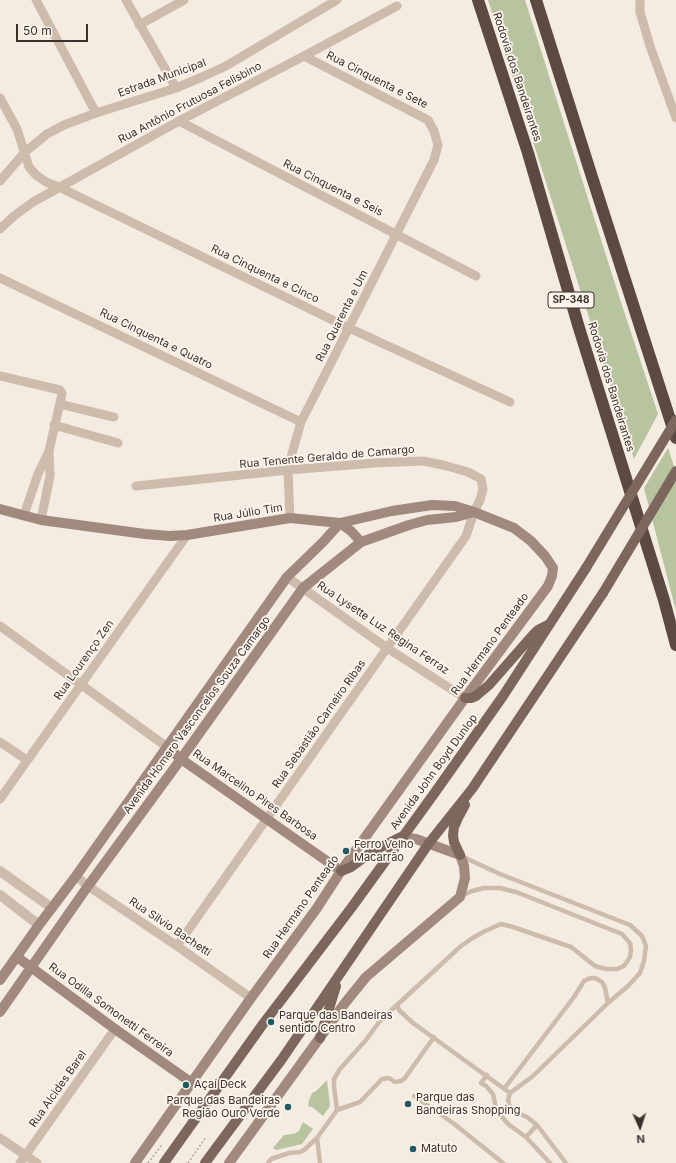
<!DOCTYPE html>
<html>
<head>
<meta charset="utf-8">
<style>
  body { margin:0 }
  #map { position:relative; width:676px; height:1163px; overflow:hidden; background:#f4ebe1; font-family:Inter,sans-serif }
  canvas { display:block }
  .north { position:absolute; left:620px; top:1107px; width:40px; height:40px; -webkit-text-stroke:3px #fbf5ee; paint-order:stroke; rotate:177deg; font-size:11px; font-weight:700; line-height:16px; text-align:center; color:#3b302b }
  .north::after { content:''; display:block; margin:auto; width:14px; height:18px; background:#3b302b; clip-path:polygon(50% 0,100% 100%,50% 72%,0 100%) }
  .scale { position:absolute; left:16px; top:24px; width:72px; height:18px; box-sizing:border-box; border:2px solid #3b302b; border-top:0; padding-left:5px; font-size:12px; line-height:14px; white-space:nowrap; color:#3b302b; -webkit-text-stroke:3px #fbf5ee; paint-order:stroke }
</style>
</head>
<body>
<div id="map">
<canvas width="676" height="1163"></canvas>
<div class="north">N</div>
<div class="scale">50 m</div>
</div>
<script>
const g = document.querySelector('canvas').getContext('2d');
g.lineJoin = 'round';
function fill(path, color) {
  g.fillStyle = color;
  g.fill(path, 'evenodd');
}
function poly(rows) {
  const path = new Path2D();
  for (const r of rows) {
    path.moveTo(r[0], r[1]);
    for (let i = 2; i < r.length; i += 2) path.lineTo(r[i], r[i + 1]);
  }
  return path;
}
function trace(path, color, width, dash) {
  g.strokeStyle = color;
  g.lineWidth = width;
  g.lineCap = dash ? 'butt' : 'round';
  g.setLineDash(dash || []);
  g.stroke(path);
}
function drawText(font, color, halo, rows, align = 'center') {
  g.font = font + ' Inter,sans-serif';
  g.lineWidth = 3.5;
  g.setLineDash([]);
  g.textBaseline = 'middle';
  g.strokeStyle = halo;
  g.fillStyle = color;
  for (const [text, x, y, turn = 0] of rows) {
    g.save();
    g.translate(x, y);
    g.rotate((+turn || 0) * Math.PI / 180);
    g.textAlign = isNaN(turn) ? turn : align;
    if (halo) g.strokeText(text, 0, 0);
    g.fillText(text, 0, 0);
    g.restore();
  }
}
const green = poly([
  [488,0,525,0,617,290,658,414,634,459],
  [668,448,676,472,676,611,644,488],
  [327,1080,330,1106,323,1116,312,1107,308,1106,309,1100,312,1093,316,1091],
  [303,1122,313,1129,302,1144,276,1150,273,1148,284,1135,293,1134,296,1133,299,1131]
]);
const path = poly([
  [148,1163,161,1146,159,1144],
  [188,1163,206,1137]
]);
const service = poly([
  [461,856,500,874,630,925,642,936,646,946,644,961,640,973,628,986,608,1003,533,1076,510,1093,508,1100,509,1104,512,1111,527,1117,537,1125,566,1163],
  [397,1005,399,1010,413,1023,510,1093],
  [487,1075,481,1083,486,1086,493,1094,496,1108,503,1118,508,1124,526,1137,550,1163],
  [504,1089,574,997,584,981,588,979,592,978,595,978,602,982,605,988,608,1003],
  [414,1096,453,1123,503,1163],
  [337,1110,334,1086,334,1079,340,1069,366,1040,379,1022,397,1005,461,946,471,939,485,931,501,924,513,927,571,947,595,966,606,969,617,969,624,966,630,957,631,950,630,943,622,934,516,892,500,888,484,888,472,891,461,896],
  [526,1137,537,1125],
  [317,1138,320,1163],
  [268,1163,271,1159,289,1153,300,1152,304,1150,317,1138,337,1110,360,1102,382,1079,389,1078,395,1082,401,1081,405,1078,434,1037]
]);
const minor = poly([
  [36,0,96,113],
  [126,0,176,88],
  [640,0,640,12,650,46,676,118],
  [139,25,184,0],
  [0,98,17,129,29,167,36,175,46,182,61,188,349,328,510,402],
  [179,121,476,276],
  [0,181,25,152,47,134,64,125,96,113,176,88,202,77,226,66,337,0],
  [0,229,14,216,33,202,179,121,304,56,397,6],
  [0,278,301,422],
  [0,376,60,390,62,394,49,451,38,474,24,515],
  [60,404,114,417],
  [54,425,118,443],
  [136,486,288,470,375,463,423,461,443,465,468,472,481,479,483,489,480,500,474,512,466,536,177,946],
  [290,518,288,470,293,450,301,422,434,160,438,145,434,131,428,120,304,56],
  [41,520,50,476,49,452],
  [287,577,387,648,465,698],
  [0,626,167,747],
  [0,742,27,760],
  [0,799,187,535],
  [76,876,88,886,177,946,251,998],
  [0,1138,37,1163],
  [20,1163,115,1029]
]);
const tertiary = poly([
  [0,871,52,908],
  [0,895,39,925]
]);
const secondary = poly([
  [0,509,41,520,145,534,170,536,187,535,290,518,340,523,392,511,432,505,455,506,474,512,514,528,531,541,545,556,553,568,552,576,548,586,465,698,341,871,317,908,251,998,135,1163],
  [340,523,351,531,361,542],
  [167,747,181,759,341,871],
  [17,957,115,1029,192,1083],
  [0,980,39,925,76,876,287,577,323,542,340,523],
  [0,1012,88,886,181,759,303,588,361,542,409,525,427,520,456,517,474,512],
  [229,1163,345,1003,366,977,460,897,465,878,464,866,460,855,416,839,402,837]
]);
const primary = poly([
  [465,698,471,698,476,696,489,685,532,636,538,630,550,624],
  [460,855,454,842,453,835,454,827,458,818,465,805],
  [341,871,351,867,373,851,401,837],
  [320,1038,336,986],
  [164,1163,263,1024,352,907,436,791,503,696,586,568],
  [205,1163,282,1059,429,843,472,789,603,593]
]);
const motorway = poly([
  [478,0,528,153,579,328,664,600,676,645],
  [536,0,592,177,676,438]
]);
const primaryBridge = poly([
  [586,568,676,420],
  [603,593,676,471]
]);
const markers = [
  [346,851,4,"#1f5a5e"],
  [271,1022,4,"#1f5a5e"],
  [186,1085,4,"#1f5a5e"],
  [408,1104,4,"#1f5a5e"],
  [288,1107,4,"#1f5a5e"],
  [413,1149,4,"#1f5a5e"]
];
const shields = [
  [571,300,46]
];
const shieldNames = [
  ["SP-348",571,300]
];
const streetNames = [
  ["Rodovia dos Bandeirantes",517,77,72],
  ["Estrada Municipal",162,78,-20],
  ["Rua Cinquenta e Sete",377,80,27],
  ["Rua Antônio Frutuosa Felisbino",190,103,-28],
  ["Rua Cinquenta e Seis",333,188,27],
  ["Rua Cinquenta e Cinco",265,274,26],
  ["Rua Quarenta e Um",342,316,-63],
  ["Rua Cinquenta e Quatro",156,339,26],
  ["Rodovia dos Bandeirantes",611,387,73],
  ["Rua Tenente Geraldo de Camargo",327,457,-5],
  ["Rua Júlio Tim",248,513,-9],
  ["Rua Lysette Luz Regina Ferraz",383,628,34],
  ["Rua Hermano Penteado",490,644,-54],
  ["Rua Lourenço Zen",84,660,-55],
  ["Avenida Homero Vasconcelos Souza Camargo",197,715,-54],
  ["Rua Sebastião Carneiro Ribas",319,724,-55],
  ["Avenida John Boyd Dunlop",434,772,-54],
  ["Rua Marcelino Pires Barbosa",255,795,35],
  ["Rua Hermano Penteado",301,907,-55],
  ["Rua Silvio Bachetti",170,927,34],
  ["Rua Odilla Somonetti Ferreira",111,1010,36],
  ["Rua Alcides Barel",58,1089,-55]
];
const poiNames = [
  ["Ferro Velho",354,845],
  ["Macarrão",354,858],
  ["Parque das Bandeiras",279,1016],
  ["sentido Centro",279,1029],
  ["Açaí Deck",194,1085],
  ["Parque das",416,1098],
  ["Bandeiras Shopping",416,1111],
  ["Parque das Bandeiras",280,1101,"right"],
  ["Região Ouro Verde",280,1114,"right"],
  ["Matuto",421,1149]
];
fill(green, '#b8c4a0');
trace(path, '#b9a596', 1.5, [2, 2]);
trace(service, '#cdbbac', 4.5);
trace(minor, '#cdbbac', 9);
trace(tertiary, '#cdbbac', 10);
trace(secondary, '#a18a7d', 10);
trace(primary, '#7d675c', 10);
trace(motorway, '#5c4a42', 12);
trace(primaryBridge, '#7d675c', 10);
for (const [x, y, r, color] of markers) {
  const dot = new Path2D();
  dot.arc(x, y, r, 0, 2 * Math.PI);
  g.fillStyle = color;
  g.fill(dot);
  trace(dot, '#fbf5ee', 1.5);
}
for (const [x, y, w] of shields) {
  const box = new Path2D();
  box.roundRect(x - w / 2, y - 8, w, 16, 3);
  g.fillStyle = '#fbf5ee';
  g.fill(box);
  trace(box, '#3b302b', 1);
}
drawText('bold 10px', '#3b302b', null, shieldNames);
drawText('11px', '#3b302b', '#fbf5ee', streetNames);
drawText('11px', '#3b302b', '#fbf5ee', poiNames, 'left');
</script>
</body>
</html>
